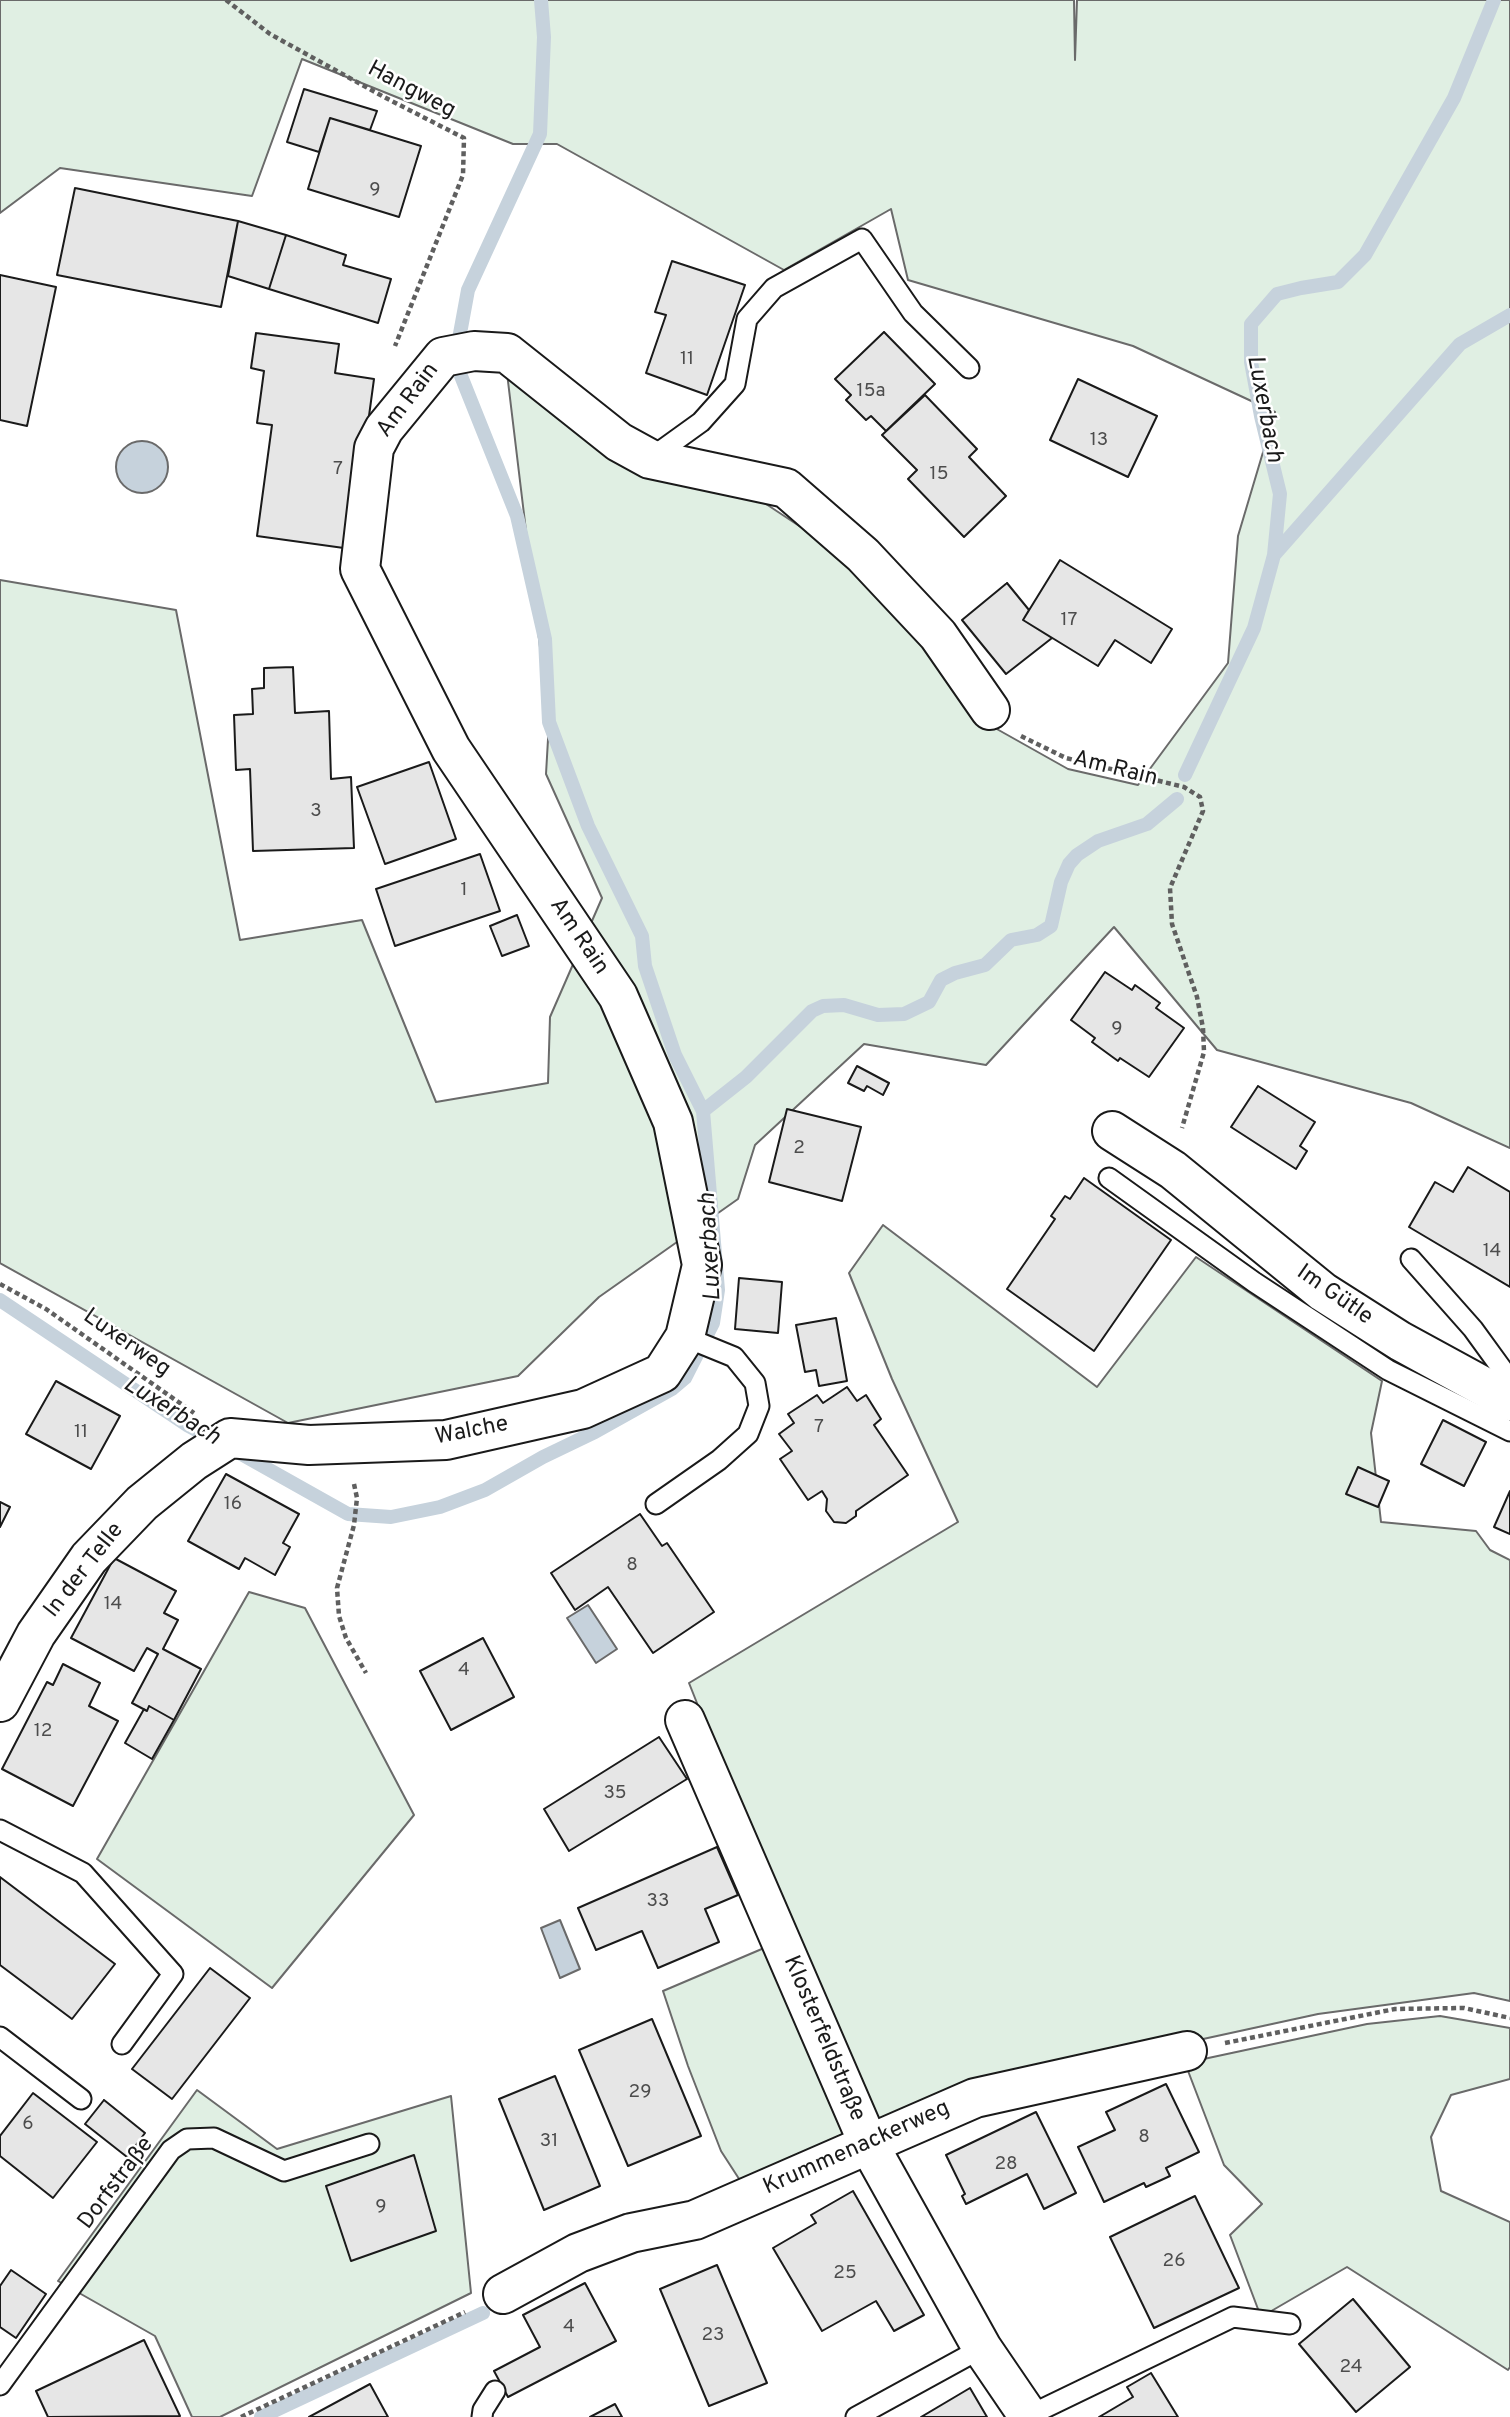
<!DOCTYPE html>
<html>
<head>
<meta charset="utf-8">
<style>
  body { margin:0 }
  canvas { display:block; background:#fff }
</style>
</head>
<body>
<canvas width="1510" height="2417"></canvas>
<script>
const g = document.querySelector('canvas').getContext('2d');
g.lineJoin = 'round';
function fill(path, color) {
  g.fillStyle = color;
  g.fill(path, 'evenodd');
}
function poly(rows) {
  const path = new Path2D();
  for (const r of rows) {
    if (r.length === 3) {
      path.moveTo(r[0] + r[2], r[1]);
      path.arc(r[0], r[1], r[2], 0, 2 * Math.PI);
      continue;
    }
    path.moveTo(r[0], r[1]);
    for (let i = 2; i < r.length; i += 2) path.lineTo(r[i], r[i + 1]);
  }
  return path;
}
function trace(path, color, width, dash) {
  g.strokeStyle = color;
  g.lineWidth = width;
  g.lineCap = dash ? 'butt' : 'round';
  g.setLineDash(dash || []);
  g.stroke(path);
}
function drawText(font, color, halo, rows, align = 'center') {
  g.font = font + ' Overpass,sans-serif';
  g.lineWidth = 5;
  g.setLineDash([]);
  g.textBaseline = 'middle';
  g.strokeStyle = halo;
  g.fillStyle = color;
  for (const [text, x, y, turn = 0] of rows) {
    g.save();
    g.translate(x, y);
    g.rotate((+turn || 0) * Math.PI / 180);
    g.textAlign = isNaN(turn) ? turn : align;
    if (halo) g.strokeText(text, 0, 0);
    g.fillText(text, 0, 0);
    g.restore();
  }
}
const green = poly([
  [0,0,1074,0,1075,60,1077,0,1510,0,1510,1148,1411,1103,1217,1050,1114,927,986,1065,864,1044,755,1145,738,1199,599,1297,518,1376,288,1423,0,1263,0,580,176,610,240,940,362,920,436,1102,548,1083,550,1017,602,898,546,774,549,722,507,373,754,496,843,555,928,646,979,719,1068,769,1138,785,1228,663,1238,536,1275,412,1133,346,908,280,891,209,784,270,557,144,513,144,302,59,252,196,60,168,0,213,0,0],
  [883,1225,1097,1387,1196,1257,1382,1381,1371,1433,1381,1522,1476,1531,1490,1550,1510,1560,1510,2001,1474,1993,1318,2014,1148,2051,743,2185,721,2151,688,2066,663,1991,790,1937,689,1683,958,1522,892,1379,849,1273,883,1225],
  [249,1592,305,1608,414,1815,272,1988,97,1859,249,1592],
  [1440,2016,1510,2028,1510,2079,1451,2095,1431,2137,1441,2191,1510,2222,1510,2367,1508,2370,1347,2267,1261,2317,1230,2235,1262,2204,1224,2165,1185,2063,1367,2024,1440,2016],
  [197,2090,277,2149,451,2096,471,2293,220,2417,192,2417,155,2336,58,2281,197,2090]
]);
const water = poly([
  [142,467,26],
  [588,1605,617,1649,596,1663,567,1618,588,1605],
  [560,1920,580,1969,560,1978,541,1928,560,1920]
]);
const stream = poly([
  [459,339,468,290,540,134,544,37,541,0],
  [461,376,517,516,545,639,549,722,588,826,642,936,645,966,675,1055,703,1111],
  [1274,555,1460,344,1510,315],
  [1185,775,1254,628,1274,555,1280,494,1261,416,1251,362,1251,324,1277,294,1301,288,1338,282,1365,255,1454,98,1494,0],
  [0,1300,187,1425,217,1441],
  [234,1450,348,1514,391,1517,440,1507,485,1490,543,1457,595,1432,672,1389,685,1378,713,1323,718,1290,703,1111,746,1077,812,1011,823,1006,844,1005,878,1015,904,1014,929,1002,941,980,955,973,985,965,1011,940,1037,935,1051,926,1061,882,1069,864,1077,855,1098,841,1147,824,1177,799],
  [261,2417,483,2313]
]);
const building = poly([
  [304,89,377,111,370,130,330,118,319,152,287,142,304,89],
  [330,118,421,146,399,217,308,189,330,118],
  [75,188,238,221,221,307,57,275,75,188],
  [238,221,286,235,269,289,228,276,238,221],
  [286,235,346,255,343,265,391,279,378,323,269,289,286,235],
  [672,261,745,285,707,395,646,373,666,315,655,312,672,261],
  [0,275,56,287,27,426,0,420,0,275],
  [884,332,935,384,886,431,871,416,866,420,846,400,851,395,835,379,884,332],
  [256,333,339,344,335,373,374,379,351,549,257,536,272,425,257,423,264,371,251,368,256,333],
  [1078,379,1157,416,1128,477,1050,440,1078,379],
  [925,395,977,449,969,457,1006,496,964,537,908,479,917,470,882,435,925,395],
  [1060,560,1172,629,1151,663,1115,640,1098,666,1023,620,1060,560],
  [1007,583,1029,610,1023,620,1052,638,1006,674,962,620,1007,583],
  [293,667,295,713,329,711,331,779,351,777,354,848,253,851,250,769,236,770,234,715,253,714,252,689,264,688,264,668,293,667],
  [429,762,456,839,385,864,357,787,429,762],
  [480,854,500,911,395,946,376,889,480,854],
  [517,915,529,946,502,956,490,926,517,915],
  [1105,972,1132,990,1135,985,1160,1003,1156,1008,1184,1028,1149,1077,1120,1058,1118,1061,1092,1042,1095,1038,1071,1020,1105,972],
  [857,1066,889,1083,883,1095,867,1086,864,1091,848,1083,857,1066],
  [1258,1086,1315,1122,1300,1146,1307,1151,1296,1169,1231,1127,1258,1086],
  [787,1109,861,1127,842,1201,769,1182,787,1109],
  [1468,1167,1510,1192,1510,1287,1409,1227,1435,1182,1453,1192,1468,1167],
  [1084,1178,1171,1240,1094,1351,1007,1289,1055,1219,1051,1216,1065,1196,1070,1199,1084,1178],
  [739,1278,782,1282,778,1333,735,1329,739,1278],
  [836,1318,847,1381,819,1386,816,1370,805,1372,796,1325,836,1318],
  [56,1381,120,1416,91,1469,26,1434,56,1381],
  [847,1387,857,1401,866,1395,881,1419,874,1425,908,1475,856,1511,856,1516,846,1523,834,1522,826,1511,827,1499,822,1491,808,1500,780,1459,792,1451,779,1434,794,1423,788,1414,817,1395,823,1403,847,1387],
  [1443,1420,1486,1442,1464,1486,1421,1464,1443,1420],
  [1358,1467,1389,1481,1378,1507,1346,1494,1358,1467],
  [226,1474,299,1514,283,1543,290,1547,275,1575,245,1558,239,1569,188,1541,226,1474],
  [1510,1491,1510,1534,1494,1527,1510,1491],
  [0,1502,10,1507,0,1527,0,1502],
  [640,1514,662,1546,667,1543,714,1612,653,1653,608,1587,575,1610,551,1573,640,1514],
  [114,1558,176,1591,164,1613,178,1620,163,1649,201,1669,174,1720,149,1706,147,1711,132,1703,158,1654,147,1648,134,1671,71,1638,114,1558],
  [483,1638,514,1697,451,1730,420,1671,483,1638],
  [63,1664,100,1683,89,1706,118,1721,73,1806,2,1769,47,1682,53,1685,63,1664],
  [149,1706,174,1720,152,1759,125,1743,144,1709,147,1711,149,1706],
  [659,1737,687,1779,569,1851,544,1809,659,1737],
  [717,1847,738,1895,705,1909,719,1942,658,1968,642,1931,596,1950,578,1908,717,1847],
  [0,1877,115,1964,72,2019,0,1965,0,1877],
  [210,1968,250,1998,172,2099,132,2069,210,1968],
  [652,2019,701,2136,628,2166,579,2050,652,2019],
  [555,2076,600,2186,544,2210,499,2099,555,2076],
  [1166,2084,1199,2152,1166,2168,1170,2176,1146,2187,1144,2183,1104,2202,1078,2147,1115,2130,1106,2112,1166,2084],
  [33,2093,97,2142,53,2198,0,2156,0,2136,33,2093],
  [104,2100,145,2133,127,2157,85,2124,104,2100],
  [1036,2112,1076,2193,1044,2209,1027,2174,966,2204,962,2196,965,2194,946,2155,1036,2112],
  [414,2155,436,2231,351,2261,326,2186,414,2155],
  [853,2191,924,2315,894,2331,876,2301,822,2331,773,2248,816,2223,811,2215,853,2191],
  [1195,2196,1239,2288,1154,2328,1110,2237,1195,2196],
  [717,2265,767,2383,709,2406,660,2289,717,2265],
  [11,2270,46,2294,16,2338,0,2327,0,2286,11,2270],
  [585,2283,616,2341,508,2397,494,2371,540,2347,523,2315,585,2283],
  [1353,2299,1410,2367,1356,2412,1299,2344,1353,2299],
  [144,2340,180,2416,48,2417,36,2391,144,2340],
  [1151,2373,1178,2417,1099,2417,1133,2397,1127,2387,1151,2373],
  [370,2384,388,2417,309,2417,370,2384],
  [970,2388,987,2417,921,2417,970,2388],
  [615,2404,622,2417,590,2417,615,2404]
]);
const path = poly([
  [226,0,270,34,384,97,464,138,463,175,395,346],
  [1021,736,1066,758,1184,787,1200,797,1203,811,1170,888,1172,924,1197,997,1203,1028,1204,1052,1182,1128],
  [0,1284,46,1309,194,1413],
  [354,1484,357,1498,354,1525,337,1588,339,1616,346,1638,366,1673],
  [1225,2043,1395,2009,1464,2008,1510,2018],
  [241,2417,465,2312]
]);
const lane = poly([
  [651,458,701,422,735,384,747,319,774,288,862,239,913,313,969,368],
  [1109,1178,1254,1282,1388,1370,1510,1431],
  [1411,1259,1473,1329,1510,1380],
  [656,1504,719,1460,748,1434,759,1406,755,1383,734,1357,685,1337],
  [0,1830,83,1873,173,1974,122,2044],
  [0,2037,81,2099],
  [0,2385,171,2150,187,2139,214,2138,284,2171,369,2144],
  [1028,2416,1233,2317,1290,2324],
  [482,2417,483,2410,495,2391],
  [856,2417,982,2348]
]);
const street = poly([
  [1112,1131,1173,1170,1323,1292,1400,1341,1510,1401],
  [0,1702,36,1634,89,1558,142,1503,194,1461,230,1438,309,1445,446,1440,583,1409,662,1373,685,1337,702,1265,673,1122,618,996,451,749,360,569,374,448,384,429,443,357,474,351,507,353,619,442,650,459,786,488,863,555,938,635,990,710],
  [685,1720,869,2145,982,2348,1029,2417],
  [503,2294,578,2253,631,2233,695,2220,975,2098,1187,2051]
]);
const numberNames = [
  ["9",375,191],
  ["11",687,360],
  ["15a",871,392],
  ["13",1099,441],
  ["7",338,470],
  ["15",939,475],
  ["17",1069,621],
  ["3",316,812],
  ["1",464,891],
  ["9",1117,1030],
  ["2",799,1149],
  ["14",1492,1252],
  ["7",819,1428],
  ["11",81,1433],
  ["16",233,1505],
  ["8",632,1566],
  ["14",113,1605],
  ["4",464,1671],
  ["12",43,1732],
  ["35",615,1794],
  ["33",658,1902],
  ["29",640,2093],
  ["6",28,2125],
  ["8",1144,2138],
  ["31",549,2142],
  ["28",1006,2165],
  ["9",381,2208],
  ["26",1174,2262],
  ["25",845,2274],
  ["4",569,2328],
  ["23",713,2336],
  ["24",1351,2368]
];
const streetNames = [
  ["Hangweg",411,91,28],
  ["Am Rain",409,401,-53],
  ["Am Rain",1115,770,14],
  ["Am Rain",578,937,56],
  ["Im Gütle",1334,1296,35],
  ["Luxerweg",126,1344,35],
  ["Walche",472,1432,-11],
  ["In der Telle",85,1571,-52],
  ["Klosterfeldstraße",823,2039,67],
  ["Krummenackerweg",857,2149,-24],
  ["Dorfstraße",117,2184,-53]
];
const waterNames = [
  ["Luxerbach",1263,409,79],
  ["Luxerbach",712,1247,-93],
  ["Luxerbach",171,1412,32]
];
fill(green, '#e0efe3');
trace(green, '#6a6a6a', 2);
fill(water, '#c6d2dc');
trace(water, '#6a6a6a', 2);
trace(stream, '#c6d2dc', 14);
fill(building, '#e6e6e6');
trace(building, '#1a1a1a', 2);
trace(lane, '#1a1a1a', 23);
trace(street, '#1a1a1a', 42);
trace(path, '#5f5f5f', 4.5, [5, 3.5]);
trace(lane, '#fff', 19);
trace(street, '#fff', 38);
drawText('19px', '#4d4d4d', null, numberNames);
drawText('23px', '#1a1a1a', '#fff', streetNames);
drawText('italic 24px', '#1a1a1a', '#fff', waterNames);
</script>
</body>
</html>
